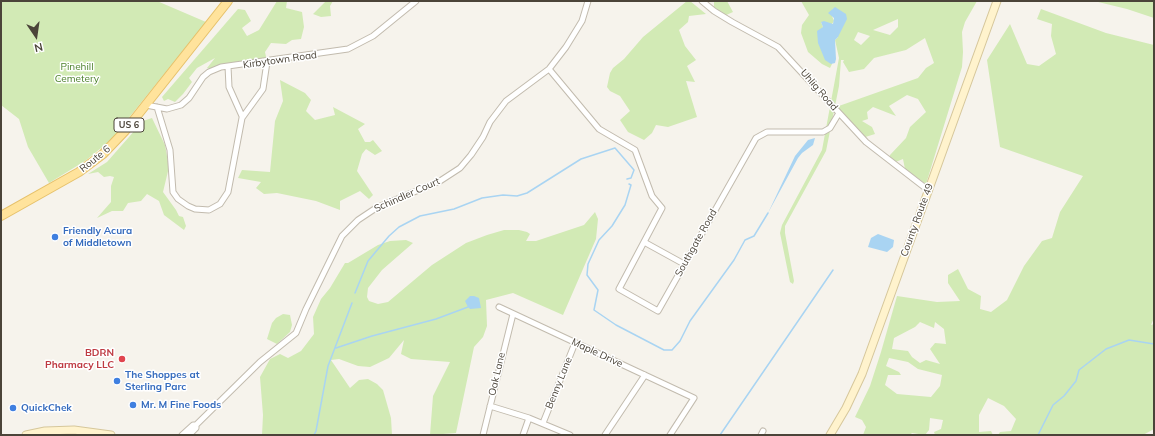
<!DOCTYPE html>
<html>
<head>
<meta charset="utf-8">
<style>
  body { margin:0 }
  #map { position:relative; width:1155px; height:436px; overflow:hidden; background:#f6f3ec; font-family:Mulish,sans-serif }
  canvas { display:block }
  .frame { position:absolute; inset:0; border:2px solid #4b4439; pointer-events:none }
  .north { position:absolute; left:16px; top:16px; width:40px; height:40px; -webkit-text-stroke:3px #fff; paint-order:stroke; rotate:167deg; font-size:11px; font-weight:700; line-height:16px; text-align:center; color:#4b4439 }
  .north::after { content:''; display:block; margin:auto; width:14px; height:18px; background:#4b4439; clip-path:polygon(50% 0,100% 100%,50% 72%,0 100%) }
</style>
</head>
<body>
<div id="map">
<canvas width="1155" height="436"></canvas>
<div class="frame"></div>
<div class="north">N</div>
</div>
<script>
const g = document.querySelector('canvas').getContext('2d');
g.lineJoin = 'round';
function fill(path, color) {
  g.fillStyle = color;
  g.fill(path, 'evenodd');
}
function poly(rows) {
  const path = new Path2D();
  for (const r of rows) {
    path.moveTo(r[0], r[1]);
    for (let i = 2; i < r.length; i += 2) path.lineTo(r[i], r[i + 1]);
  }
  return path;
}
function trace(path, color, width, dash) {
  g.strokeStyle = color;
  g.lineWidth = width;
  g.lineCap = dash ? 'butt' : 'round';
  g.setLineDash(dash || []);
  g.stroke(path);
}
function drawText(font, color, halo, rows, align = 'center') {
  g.font = font + ' Mulish,sans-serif';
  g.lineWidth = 3;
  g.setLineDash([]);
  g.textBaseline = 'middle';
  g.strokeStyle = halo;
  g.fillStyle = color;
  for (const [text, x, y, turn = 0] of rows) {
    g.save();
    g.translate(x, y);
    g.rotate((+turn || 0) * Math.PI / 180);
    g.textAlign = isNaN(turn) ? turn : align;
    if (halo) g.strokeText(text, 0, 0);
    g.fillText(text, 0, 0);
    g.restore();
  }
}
const green = poly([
  [1,1,157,1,206,22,111,140,85,161,49,183,28,147,19,119,1,105],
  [277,1,287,1,286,8,302,12,304,27,301,39,292,40,286,44,271,43,265,52,267,61,216,71,207,68,215,58,197,68,189,78,192,82,183,94,175,102,168,99,164,101,162,97,238,9,245,10,251,21,242,28,247,36,259,30],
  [326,1,333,1,330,6,331,16,321,17,313,14],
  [687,1,690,1,706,14,689,16,688,22,679,30,685,46,696,60,687,66,695,82,686,81,697,117,668,127,656,125,652,133,644,140,628,132,620,120,630,111,620,96,610,91,607,87,610,73,613,68,624,59,643,37],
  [714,1,727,1,733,12,724,16,714,7],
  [801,1,977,1,965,22,962,32,963,52,962,67,926,184,905,169,903,159,893,163,888,160,890,155,906,138,910,127,926,112,918,99,907,95,889,106,896,116,873,107,867,112,868,119,862,121,872,127,875,134,862,138,836,107,918,78,926,68,934,63,925,38,906,50,874,58,864,69,849,72,843,62,844,60,841,60,839,86,826,151,785,226,785,233,794,281,793,284,790,282,780,233,782,225,822,150,839,58,835,40,838,37,833,8,832,16,834,21,832,24,829,24,826,22,821,22,823,27,821,30,832,64,830,68,822,64,808,52,801,33,802,25,809,15],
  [898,19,898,27,890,35,873,30],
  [858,32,870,36,861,45,854,40],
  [1094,1,1154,1,1154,18,1127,9],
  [1041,9,1106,33,1154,45,1154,318,1151,325,1154,324,1154,429,1143,435,998,435,1000,432,1011,431,1016,419,1004,406,988,398,979,415,979,432,991,431,993,435,935,435,934,432,941,429,943,420,930,418,929,430,925,435,912,433,910,435,863,435,866,427,862,420,855,417,870,386,881,352,897,296,937,302,960,301,948,283,948,275,958,269,968,289,981,296,980,309,991,312,1007,300,1024,266,1042,241,1052,238,1060,212,1083,176,1000,147,987,60,1010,24,1027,64,1039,66,1056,54,1051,36,1052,24,1037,19],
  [920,322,934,328,935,322,944,329,946,344,935,343,930,349,940,364,926,360,920,363,912,357,908,351,892,349,894,338,915,327],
  [889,358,908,362,918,369,942,375,940,386,931,397,897,394,885,385,888,375,901,375,899,372,886,366],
  [280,80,305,93,311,100,306,111,315,120,335,115,333,107,365,124,358,129,365,142,370,142,373,140,382,151,375,155,366,149,362,154,357,171,373,195,369,199,360,191,340,201,340,210,316,201,277,193,264,194,256,188,261,182,238,178,242,170,270,172,275,121,283,101],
  [152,118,165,145,169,167,163,192,176,210,179,216,183,217,186,226,184,230,164,215,159,201,147,194,141,201,128,203,123,211,112,211,97,218,111,202,111,186,114,177,110,176,104,177,98,172,88,174,107,162,143,121],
  [595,212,598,219,596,239,563,315,513,293,486,300,487,326,483,337,474,347,456,433,430,435,433,396,450,362,411,359,401,354,404,340,389,358,370,367,358,366,339,359,331,360,350,388,359,380,368,379,377,384,383,390,391,418,392,435,262,435,263,415,260,377,270,359,280,354,288,358,301,351,314,334,313,317,321,299,330,288,345,263,348,263,378,245,390,241,406,240,413,243,382,270,368,288,367,297,369,301,378,304,388,302,432,265,466,243,487,235,504,230,519,230,527,232,530,234,526,241,536,241,584,225],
  [283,314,290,315,292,325,290,332,277,344,267,339,272,323,276,318]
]);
const water = poly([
  [835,7,846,14,847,19,838,37,835,40,836,59,835,63,831,64,825,60,818,43,817,31,823,27,821,22,824,21,833,24,834,18,828,13],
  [815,138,813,145,802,153,798,158,768,213,795,156,808,140],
  [878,234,894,240,893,247,887,252,868,247,871,238],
  [470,296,474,296,479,298,481,308,470,309,468,307,465,301]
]);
const stream = poly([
  [629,184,631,185,625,205,612,226,599,240,588,264,587,275,598,290,594,310,616,325,664,350,672,350,680,341,690,321,734,260,745,240,754,236,768,213],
  [355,293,368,261,389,236,399,227,420,216,454,209,482,198,503,195,517,196,527,193,581,159,615,148,634,170,631,178,627,179],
  [336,348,372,336,436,319,468,307],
  [314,435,316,431,328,366,352,303],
  [720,435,833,270],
  [1038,435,1053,405,1064,396,1076,381,1079,370,1106,349,1129,340,1154,344]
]);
const street = poly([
  [702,1,714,11,732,22,778,47,866,142,928,190],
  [228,66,229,87,242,116],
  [549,69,599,129,635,150,652,196,662,208,619,289,658,311,756,138,767,132,823,132,830,128,839,113],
  [146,105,167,109,181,105,189,98,203,77,209,72,221,67,348,49,373,36,416,1],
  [157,107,170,150,173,192,178,199,188,206,195,209,209,210,220,204,228,192,242,118,263,89,267,62],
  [644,242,684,264],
  [499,307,694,398,670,435],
  [490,406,529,418,570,435],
  [543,423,575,343],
  [182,435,193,425,196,425,260,362,296,333,306,309,342,236,358,220,376,208,440,181,460,168,471,155,483,137,490,122,506,101,549,69,566,47,582,21,588,1],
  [189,435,196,428,196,425],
  [483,435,513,314],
  [523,435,529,418],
  [605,435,645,375],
  [761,435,763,431]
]);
const secondary = poly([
  [26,435,45,431,74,430,111,435],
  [830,435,846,408,862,374,997,1]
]);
const primary = poly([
  [1,216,79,172,103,154,125,131,228,1]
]);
const markers = [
  [55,237,4,"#3f7fe0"],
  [122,359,4,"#e0444e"],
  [117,381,4,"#3f7fe0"],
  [133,405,4,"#3f7fe0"],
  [13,408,4,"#3f7fe0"]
];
const shields = [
  [129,125,30]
];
const shieldNames = [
  ["US 6",129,125]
];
const streetNames = [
  ["Kirbytown Road",280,60,-8],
  ["Uhlig Road",819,90,49],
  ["Route 6",95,159,-39],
  ["Schindler Court",407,195,-24],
  ["County Route 49",917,220,-70],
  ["Southgate Road",696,243,-61],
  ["Maple Drive",597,353,25],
  ["Oak Lane",497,374,-77],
  ["Benny Lane",559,383,-68]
];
const parkNames = [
  ["Pinehill",77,67],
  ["Cemetery",77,79]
];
const shopNames = [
  ["Friendly Acura",63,231],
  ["of Middletown",63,243],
  ["The Shoppes at",125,375],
  ["Sterling Parc",125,387],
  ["Mr. M Fine Foods",141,405],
  ["QuickChek",21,408]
];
const healthNames = [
  ["BDRN",114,353],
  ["Pharmacy LLC",114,365]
];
fill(green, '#d2eab5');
fill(water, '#a9d4f2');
trace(stream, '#a9d4f2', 1.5);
trace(street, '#c2bbae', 7);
trace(secondary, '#d6c79b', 9);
trace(primary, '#e6c16a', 10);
trace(street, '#fff', 5);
trace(secondary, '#fff3cd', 7);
trace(primary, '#ffe39c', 8);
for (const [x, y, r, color] of markers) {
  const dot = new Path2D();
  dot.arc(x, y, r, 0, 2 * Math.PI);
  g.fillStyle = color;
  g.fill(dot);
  trace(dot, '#fff', 1.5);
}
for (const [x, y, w] of shields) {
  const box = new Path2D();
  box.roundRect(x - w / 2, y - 7, w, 14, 3);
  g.fillStyle = '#fff';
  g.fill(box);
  trace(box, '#4b4439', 1);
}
drawText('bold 9px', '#4b4439', null, shieldNames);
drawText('10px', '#4b4439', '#fff', streetNames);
drawText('10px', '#4a7f2a', '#fff', parkNames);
drawText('bold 10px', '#366cbe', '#fff', shopNames, 'left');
drawText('bold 10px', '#be3a42', '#fff', healthNames, 'right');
</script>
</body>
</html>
